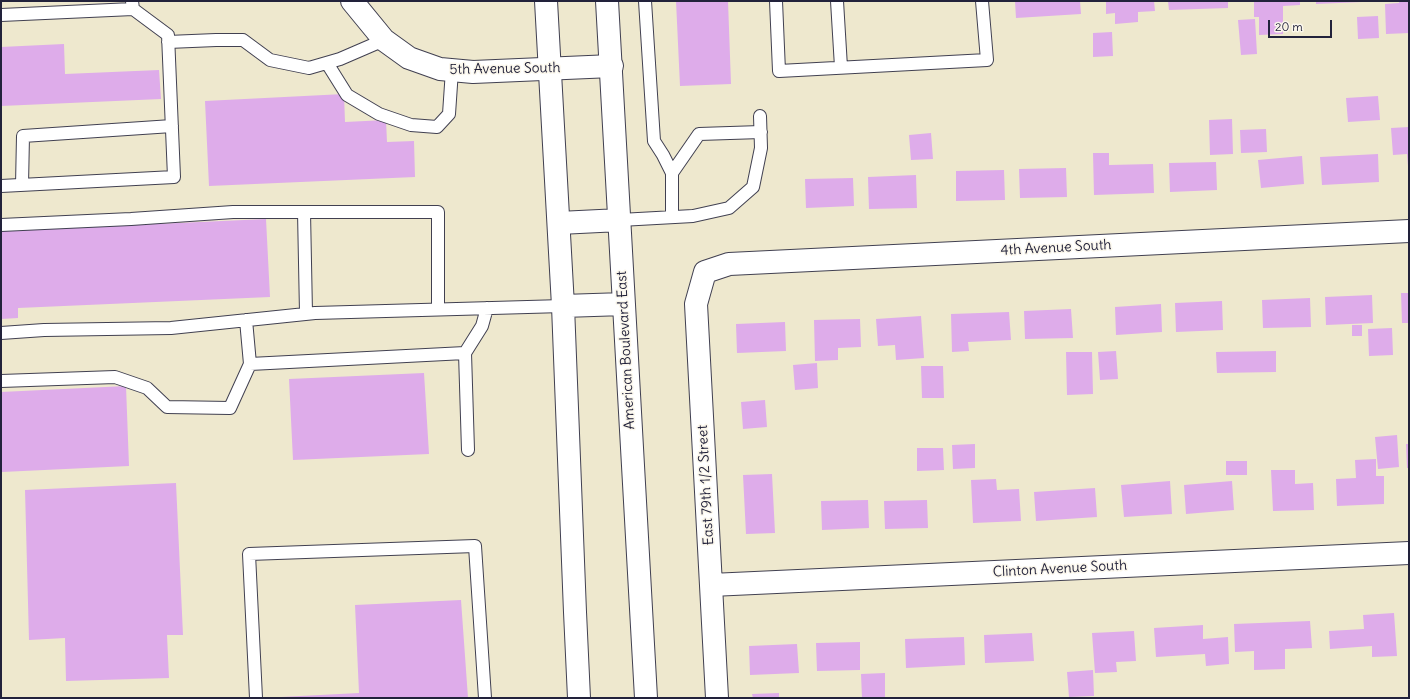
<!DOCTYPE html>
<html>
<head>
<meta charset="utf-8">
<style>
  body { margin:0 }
  #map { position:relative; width:1410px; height:699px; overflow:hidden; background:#eee8ce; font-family:Delius,sans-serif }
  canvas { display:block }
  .frame { position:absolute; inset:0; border:2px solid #22223b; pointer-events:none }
  .scale { position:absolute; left:1268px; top:20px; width:64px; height:18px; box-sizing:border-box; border:2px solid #22223b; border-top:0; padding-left:5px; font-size:12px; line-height:14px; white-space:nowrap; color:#22223b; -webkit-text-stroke:3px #fbf7ec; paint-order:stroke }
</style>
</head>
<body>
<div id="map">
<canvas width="1410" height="699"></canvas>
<div class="frame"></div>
<div class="scale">20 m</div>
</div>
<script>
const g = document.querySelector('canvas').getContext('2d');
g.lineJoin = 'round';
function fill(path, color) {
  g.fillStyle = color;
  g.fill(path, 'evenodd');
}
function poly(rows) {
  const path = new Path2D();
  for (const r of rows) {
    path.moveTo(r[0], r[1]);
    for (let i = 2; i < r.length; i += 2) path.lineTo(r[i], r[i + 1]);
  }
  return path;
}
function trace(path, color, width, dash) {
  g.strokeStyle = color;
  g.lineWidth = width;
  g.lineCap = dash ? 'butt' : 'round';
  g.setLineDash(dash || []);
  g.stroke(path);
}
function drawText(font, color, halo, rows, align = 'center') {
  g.font = font + ' Delius,sans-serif';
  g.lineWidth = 3;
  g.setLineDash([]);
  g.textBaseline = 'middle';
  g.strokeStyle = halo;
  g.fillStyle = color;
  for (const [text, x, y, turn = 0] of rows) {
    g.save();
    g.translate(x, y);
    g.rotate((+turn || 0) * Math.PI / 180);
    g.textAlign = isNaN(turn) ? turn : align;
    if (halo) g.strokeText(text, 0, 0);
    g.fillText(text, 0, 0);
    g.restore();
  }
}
const building = poly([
  [676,1,728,1,731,84,680,86],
  [1015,1,1080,1,1081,14,1016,18],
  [1106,1,1154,1,1155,11,1138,12,1138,22,1115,24,1115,13,1106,14],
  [1168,1,1228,1,1228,8,1169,10],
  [1254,1,1300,1,1300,5,1283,6,1283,34,1259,35,1259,17,1254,17],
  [1316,1,1362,1,1362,2,1316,4],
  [1399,1,1409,1,1409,33,1386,34,1385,4,1399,3],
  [1378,16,1379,38,1358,39,1357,17],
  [1255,19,1257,54,1241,55,1238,20],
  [1112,32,1113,56,1093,57,1093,33],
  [64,44,65,74,159,70,161,99,1,106,1,47],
  [344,94,345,122,386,120,387,142,414,141,415,177,209,186,205,101],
  [1378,96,1380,120,1348,122,1346,98],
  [1232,119,1233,154,1210,155,1209,120],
  [1409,127,1409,166,1408,166,1407,154,1393,155,1391,128],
  [1266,129,1267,152,1241,153,1240,130],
  [931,133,933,159,911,160,909,135],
  [1093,153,1109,153,1109,165,1153,164,1154,193,1094,195],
  [1378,154,1379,182,1322,185,1320,157],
  [1302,156,1304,184,1261,188,1258,160],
  [1216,162,1217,190,1170,192,1169,163],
  [1066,168,1067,197,1020,198,1019,169],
  [1004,170,1005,200,956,201,956,171],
  [916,175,917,208,869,209,868,177],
  [853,178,854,206,806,208,805,179],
  [266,219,270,297,18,308,18,318,1,319,1,231],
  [1401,293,1409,293,1409,323,1402,323],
  [1372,295,1373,323,1326,325,1325,297],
  [1310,298,1311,327,1263,328,1262,300],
  [1222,301,1223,330,1176,332,1175,303],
  [1161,304,1162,332,1116,335,1115,307],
  [1071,309,1073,338,1025,339,1024,311],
  [1009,312,1011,340,968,342,969,351,952,352,951,314],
  [921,316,924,358,896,360,895,345,878,346,876,319],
  [860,319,861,347,838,348,838,360,815,361,814,320],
  [785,322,786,351,737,353,736,324],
  [1352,325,1362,325,1362,336,1352,336],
  [1392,328,1393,355,1369,356,1368,329],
  [1116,351,1118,379,1100,380,1098,352],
  [1276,351,1276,372,1217,373,1216,352],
  [1066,352,1092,352,1093,394,1067,395],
  [817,363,818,388,795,390,793,365],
  [921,366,943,366,944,398,922,398],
  [424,373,429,454,293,460,289,379],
  [126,386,129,466,2,472,1,392],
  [765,400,767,427,743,429,741,402],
  [1397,435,1399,467,1378,469,1375,437],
  [975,444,975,468,953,469,952,445],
  [1406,444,1409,444,1409,468,1407,468],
  [917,448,943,448,944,470,917,471],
  [1376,459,1376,476,1384,476,1384,504,1337,506,1336,479,1356,478,1355,460],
  [1226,461,1247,461,1247,475,1226,475],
  [1271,470,1295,470,1295,484,1313,483,1314,510,1273,511],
  [772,474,775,533,746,534,743,475],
  [996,479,997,490,1019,489,1021,521,973,523,971,480],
  [1170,481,1172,514,1124,517,1121,485],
  [1232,481,1234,510,1186,514,1184,485],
  [176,483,183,635,167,635,169,678,66,681,65,638,29,640,25,490],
  [1095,488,1097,517,1036,521,1034,492],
  [868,500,869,528,822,530,821,501],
  [927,500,928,528,885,529,884,501],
  [461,600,468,698,281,698,281,697,359,693,355,605],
  [1394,613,1397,656,1372,657,1372,646,1330,649,1329,631,1364,629,1363,615],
  [1310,621,1312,648,1285,649,1285,669,1254,670,1254,651,1235,652,1234,624],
  [1203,625,1203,639,1228,637,1229,664,1206,666,1205,654,1156,657,1154,628],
  [1134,631,1136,661,1116,662,1117,672,1095,673,1092,633],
  [1032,633,1034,661,985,663,984,635],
  [964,637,965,665,906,668,905,639],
  [860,642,860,670,817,671,816,643],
  [797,644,799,673,750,675,749,646],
  [1093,670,1094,696,1069,697,1067,672],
  [885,673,885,697,862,698,861,674],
  [779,693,779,698,753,698,752,694]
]);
const service = poly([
  [645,1,654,141,663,155,672,173,672,217],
  [776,1,779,71,987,60,982,1],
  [837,1,841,67],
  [1,15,133,9],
  [168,42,216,40,243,40,270,60,309,68,340,59,384,40],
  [327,63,347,95,379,114,411,125,437,127,449,114,452,70],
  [672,173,699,134,761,132],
  [22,185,23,136,172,126],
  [1,186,174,177,168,35,133,9,132,1],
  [304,212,306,313],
  [620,220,693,216,729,208,753,187,761,148,760,116],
  [1,225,131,219,233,212,438,212,438,309],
  [246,320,250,364,465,353,468,450],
  [1,333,44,330,171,328,315,313,563,306],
  [465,353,482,326,487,308],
  [1,381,115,377,147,388,167,407,230,408,250,364],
  [256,698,249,554,475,546,485,698]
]);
const minor = poly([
  [352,1,384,40,409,58,440,69,473,72,612,66],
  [711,585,1409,553],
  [717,698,696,304,705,272,729,264,1409,231]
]);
const secondary = poly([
  [546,1,563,306,575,612,579,698],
  [607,1,646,698],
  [559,223,620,220],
  [563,306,624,304]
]);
const streetNames = [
  ["5th Avenue South",505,69,-1],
  ["4th Avenue South",1056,248,-3],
  ["American Boulevard East",626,350,-93],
  ["East 79th 1/2 Street",706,485,-93],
  ["Clinton Avenue South",1060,569,-3]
];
fill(building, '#deacea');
trace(service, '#414051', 14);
trace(minor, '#414051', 24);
trace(secondary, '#414051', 24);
trace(service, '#fff', 12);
trace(minor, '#fff', 22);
trace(secondary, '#fff', 22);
drawText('14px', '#22223b', '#fbf7ec', streetNames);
</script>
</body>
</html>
